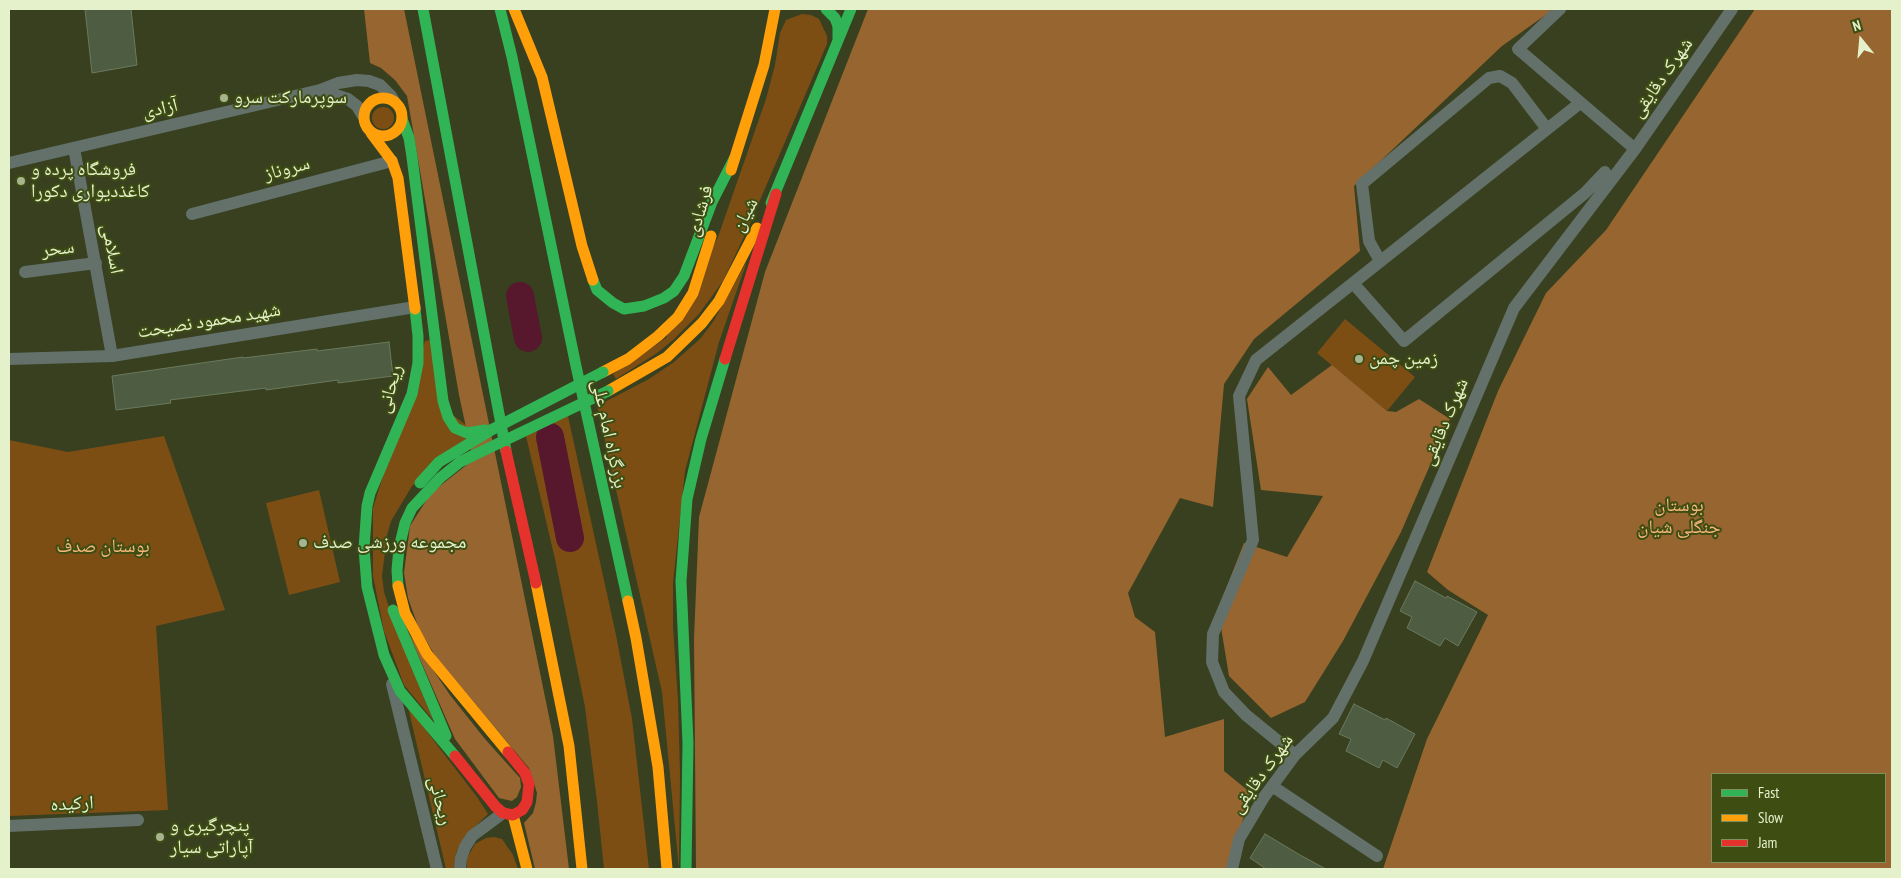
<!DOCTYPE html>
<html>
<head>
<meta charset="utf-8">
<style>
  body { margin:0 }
  #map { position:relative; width:1901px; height:878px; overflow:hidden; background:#38401f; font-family:"PT Sans Narrow",sans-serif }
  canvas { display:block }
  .frame { position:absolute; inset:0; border:10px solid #e4f1cb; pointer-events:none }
  .legend { position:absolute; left:1711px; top:773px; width:175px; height:90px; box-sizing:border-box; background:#3e4d12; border:1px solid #808f5c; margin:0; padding:6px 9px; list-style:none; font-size:15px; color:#e4f1cb }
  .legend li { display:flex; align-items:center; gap:10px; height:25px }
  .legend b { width:25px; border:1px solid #808f5c }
  .north { position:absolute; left:1836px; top:15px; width:50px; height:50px; -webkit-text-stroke:4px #3e4d12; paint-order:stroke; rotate:343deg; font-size:14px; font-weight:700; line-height:20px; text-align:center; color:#e4f1cb }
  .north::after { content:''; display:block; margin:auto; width:18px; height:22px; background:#e4f1cb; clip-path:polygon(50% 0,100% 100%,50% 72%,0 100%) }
</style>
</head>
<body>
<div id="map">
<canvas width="1901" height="878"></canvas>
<div class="frame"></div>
<ul class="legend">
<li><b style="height:6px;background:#30b455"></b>Fast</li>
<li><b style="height:6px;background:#ff9f0a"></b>Slow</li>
<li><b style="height:6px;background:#e5322d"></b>Jam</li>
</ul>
<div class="north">N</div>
</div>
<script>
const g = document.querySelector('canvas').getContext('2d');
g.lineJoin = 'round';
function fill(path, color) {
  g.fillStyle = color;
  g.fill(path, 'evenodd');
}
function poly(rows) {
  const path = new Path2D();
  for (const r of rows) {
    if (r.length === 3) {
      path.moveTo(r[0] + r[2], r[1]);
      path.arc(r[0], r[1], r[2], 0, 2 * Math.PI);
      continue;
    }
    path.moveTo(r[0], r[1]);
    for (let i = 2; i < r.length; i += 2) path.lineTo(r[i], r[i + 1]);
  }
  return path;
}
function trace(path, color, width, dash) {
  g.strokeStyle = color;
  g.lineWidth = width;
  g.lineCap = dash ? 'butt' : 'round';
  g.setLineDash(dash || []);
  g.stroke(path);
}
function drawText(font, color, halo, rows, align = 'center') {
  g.font = font + ' "PT Sans Narrow","Noto Naskh Arabic",sans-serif';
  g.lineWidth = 4;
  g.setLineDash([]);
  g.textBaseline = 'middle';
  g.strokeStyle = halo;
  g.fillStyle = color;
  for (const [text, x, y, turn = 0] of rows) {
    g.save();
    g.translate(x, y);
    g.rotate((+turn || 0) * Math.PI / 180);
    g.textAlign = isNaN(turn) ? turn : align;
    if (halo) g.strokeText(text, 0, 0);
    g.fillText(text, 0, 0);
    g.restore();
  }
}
const green = poly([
  [802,14,811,15,819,19,827,36,827,44,748,228,723,281,699,314,673,340,657,353,616,379,613,374,666,338,718,237,766,99,775,65,780,33,786,20],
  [383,118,11],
  [747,261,719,342,685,471,673,583,673,628,678,700,680,774,679,869,662,692,597,406,649,379,674,362,700,339,713,322],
  [1345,319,1415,377,1387,411,1317,353],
  [431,340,438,404,478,434,412,486,391,521,387,535,382,576,384,592,397,632,433,720,404,685,384,631,373,576,373,508,425,341],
  [568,416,616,635,632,719,649,869,604,869,597,801,585,707,555,559,526,436],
  [164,436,225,610,156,626,168,810,9,816,9,440,68,452],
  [319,490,340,582,289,595,266,503],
  [408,707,477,797,488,814,465,836,456,853,454,869,446,869],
  [494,837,502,839,513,855,518,869,467,869,467,858,475,844,486,838]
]);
const forest = poly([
  [364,9,404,9,553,736,569,869,535,869,524,823,533,813,536,802,537,793,529,768,436,657,419,629,408,598,404,573,410,526,431,493,473,460,459,395,407,96,395,80,381,68,370,63],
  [868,9,1551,9,1547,14,1502,46,1354,186,1360,251,1254,339,1224,384,1213,507,1180,498,1128,593,1135,617,1155,632,1165,737,1224,719,1224,771,1251,793,1228,869,696,869,694,639,699,517,765,272],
  [1755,9,1892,9,1892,869,1383,869,1427,739,1488,615,1448,590,1427,572,1498,391,1546,293,1606,230],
  [1712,774,1885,774,1885,862,1712,862],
  [1332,365,1387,411,1396,412,1419,399,1450,419,1401,532,1343,641,1305,702,1271,718,1229,676,1218,609,1244,543,1287,557,1323,496,1261,490,1247,399,1268,367,1291,395],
  [409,634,450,695,485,739,520,778,521,787,517,797,512,801,499,798,455,739]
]);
const river = poly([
  [520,296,528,338],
  [550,437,570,538]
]);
const building = poly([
  [85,9,131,9,137,65,92,73,85,9],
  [389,342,393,376,338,383,338,380,266,390,266,388,170,400,171,403,116,410,112,376,243,357,243,358,317,349,317,351,389,342],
  [1415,581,1446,598,1447,596,1477,612,1458,646,1445,638,1440,646,1407,628,1412,617,1400,611,1415,581],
  [1354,704,1385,720,1386,718,1415,734,1397,768,1383,760,1379,768,1346,751,1351,739,1339,734,1354,704],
  [1265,834,1300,855,1326,869,1266,869,1250,858,1265,834]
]);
const street = poly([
  [1560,9,1518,49,1635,149],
  [320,90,348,99,357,106,363,116],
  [74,148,112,356],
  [9,163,320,90,338,83,357,80,369,81,380,85,391,96,394,101],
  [192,214,392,161],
  [1380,261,1369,241,1362,184,1489,78,1500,76,1512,83,1547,129],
  [25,272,96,263],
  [1353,283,1404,341,1585,193,1605,172],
  [9,359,112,356,415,307],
  [392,684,437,869],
  [1295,755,1246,715,1224,692,1212,662,1213,634,1253,540,1239,396,1256,360,1580,103],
  [1272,786,1377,856],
  [9,826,138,820],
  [460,869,461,858,465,847,472,836,503,813],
  [1232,869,1239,839,1264,797,1295,755,1333,718,1363,661,1514,308,1635,149,1732,9]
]);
const fast = poly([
  [423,9,506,451],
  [500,9,512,57,576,366,628,601],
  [826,9,835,18,838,26,838,38],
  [402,119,409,138,412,157,443,401,448,417,455,428,467,433,485,430],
  [771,203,851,9],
  [593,280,597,290,613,303,624,309,644,306,664,298,674,291,684,276,712,202,734,159],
  [415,309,418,336,418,363,412,394,370,493,367,506,364,548,367,587,384,655,400,691,455,756],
  [420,483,439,462,493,429],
  [398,586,397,570,399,548,405,523,412,508,440,478,460,462,472,456],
  [393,610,446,736],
  [686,869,688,743,681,581,687,499,701,439,725,359]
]);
const slow = poly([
  [514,9,542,77,582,246,593,280],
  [383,117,19],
  [371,133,392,161,398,178,415,309],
  [731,170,764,65,775,9],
  [603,372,628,359,658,336,678,317,693,293,711,236],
  [608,391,667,357,702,323,719,301,757,228],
  [536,583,569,746,582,869],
  [398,586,405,613,427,654,508,752],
  [628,601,636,638,658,767,667,869],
  [513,815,527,869]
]);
const jam = poly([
  [725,359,776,194],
  [506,451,536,583],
  [455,756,496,807,503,813,513,815,522,810,527,802,529,784,525,773,508,752]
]);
const fastBridge = poly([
  [493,429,603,372],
  [472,456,608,391]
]);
const markers = [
  [224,98,5,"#a8b38f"],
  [21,181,5,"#a8b38f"],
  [1359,359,5,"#a8b38f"],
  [303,543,5,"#a8b38f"],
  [160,837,5,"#a8b38f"]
];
const streetNames = [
  ["شهرک دقایقی",1662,78,-55],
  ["آزادی",160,109,-13],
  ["سروناز",287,169,-15],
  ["فرشادی",700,211,-73],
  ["شیان",745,215,-62],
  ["سحر",58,249,-7],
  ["اسلامی",112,249,79],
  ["شهید محمود نصیحت",209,321,-9],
  ["ریحانی",390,389,-74],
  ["شهرک دقایقی",1445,422,-67],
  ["بزرگراه امام علی",609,434,78],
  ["شهرک دقایقی",1262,774,-54],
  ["ریحانی",440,801,76],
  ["ارکیده",72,804,-3]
];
const poiNames = [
  ["سوپرمارکت سرو",234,98],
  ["فروشگاه پرده و",31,170],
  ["کاغذدیواری دکورا",31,192],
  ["زمین چمن",1369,359],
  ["مجموعه ورزشی صدف",313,543],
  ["پنچرگیری و",170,826],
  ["آپاراتی سیار",170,848]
];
const parkNames = [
  ["بوستان",1679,506],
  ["جنگلی شیان",1679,528],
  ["بوستان صدف",103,547]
];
fill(green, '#7d4e14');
fill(forest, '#97652f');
trace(river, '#57172d', 28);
fill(building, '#4e5c41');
trace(building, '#6b795e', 1);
trace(street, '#63716a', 12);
trace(fast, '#30b455', 11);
trace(slow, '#ff9f0a', 11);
trace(jam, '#e5322d', 11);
trace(fastBridge, '#30b455', 11);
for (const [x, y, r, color] of markers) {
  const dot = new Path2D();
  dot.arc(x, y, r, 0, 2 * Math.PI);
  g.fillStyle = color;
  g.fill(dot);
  trace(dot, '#3e4d12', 2);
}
drawText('19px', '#e4f1cb', '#3e4d12', streetNames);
drawText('19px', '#e4f1cb', '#3e4d12', poiNames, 'left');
drawText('19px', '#f9b67b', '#3e4d12', parkNames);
</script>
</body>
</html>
